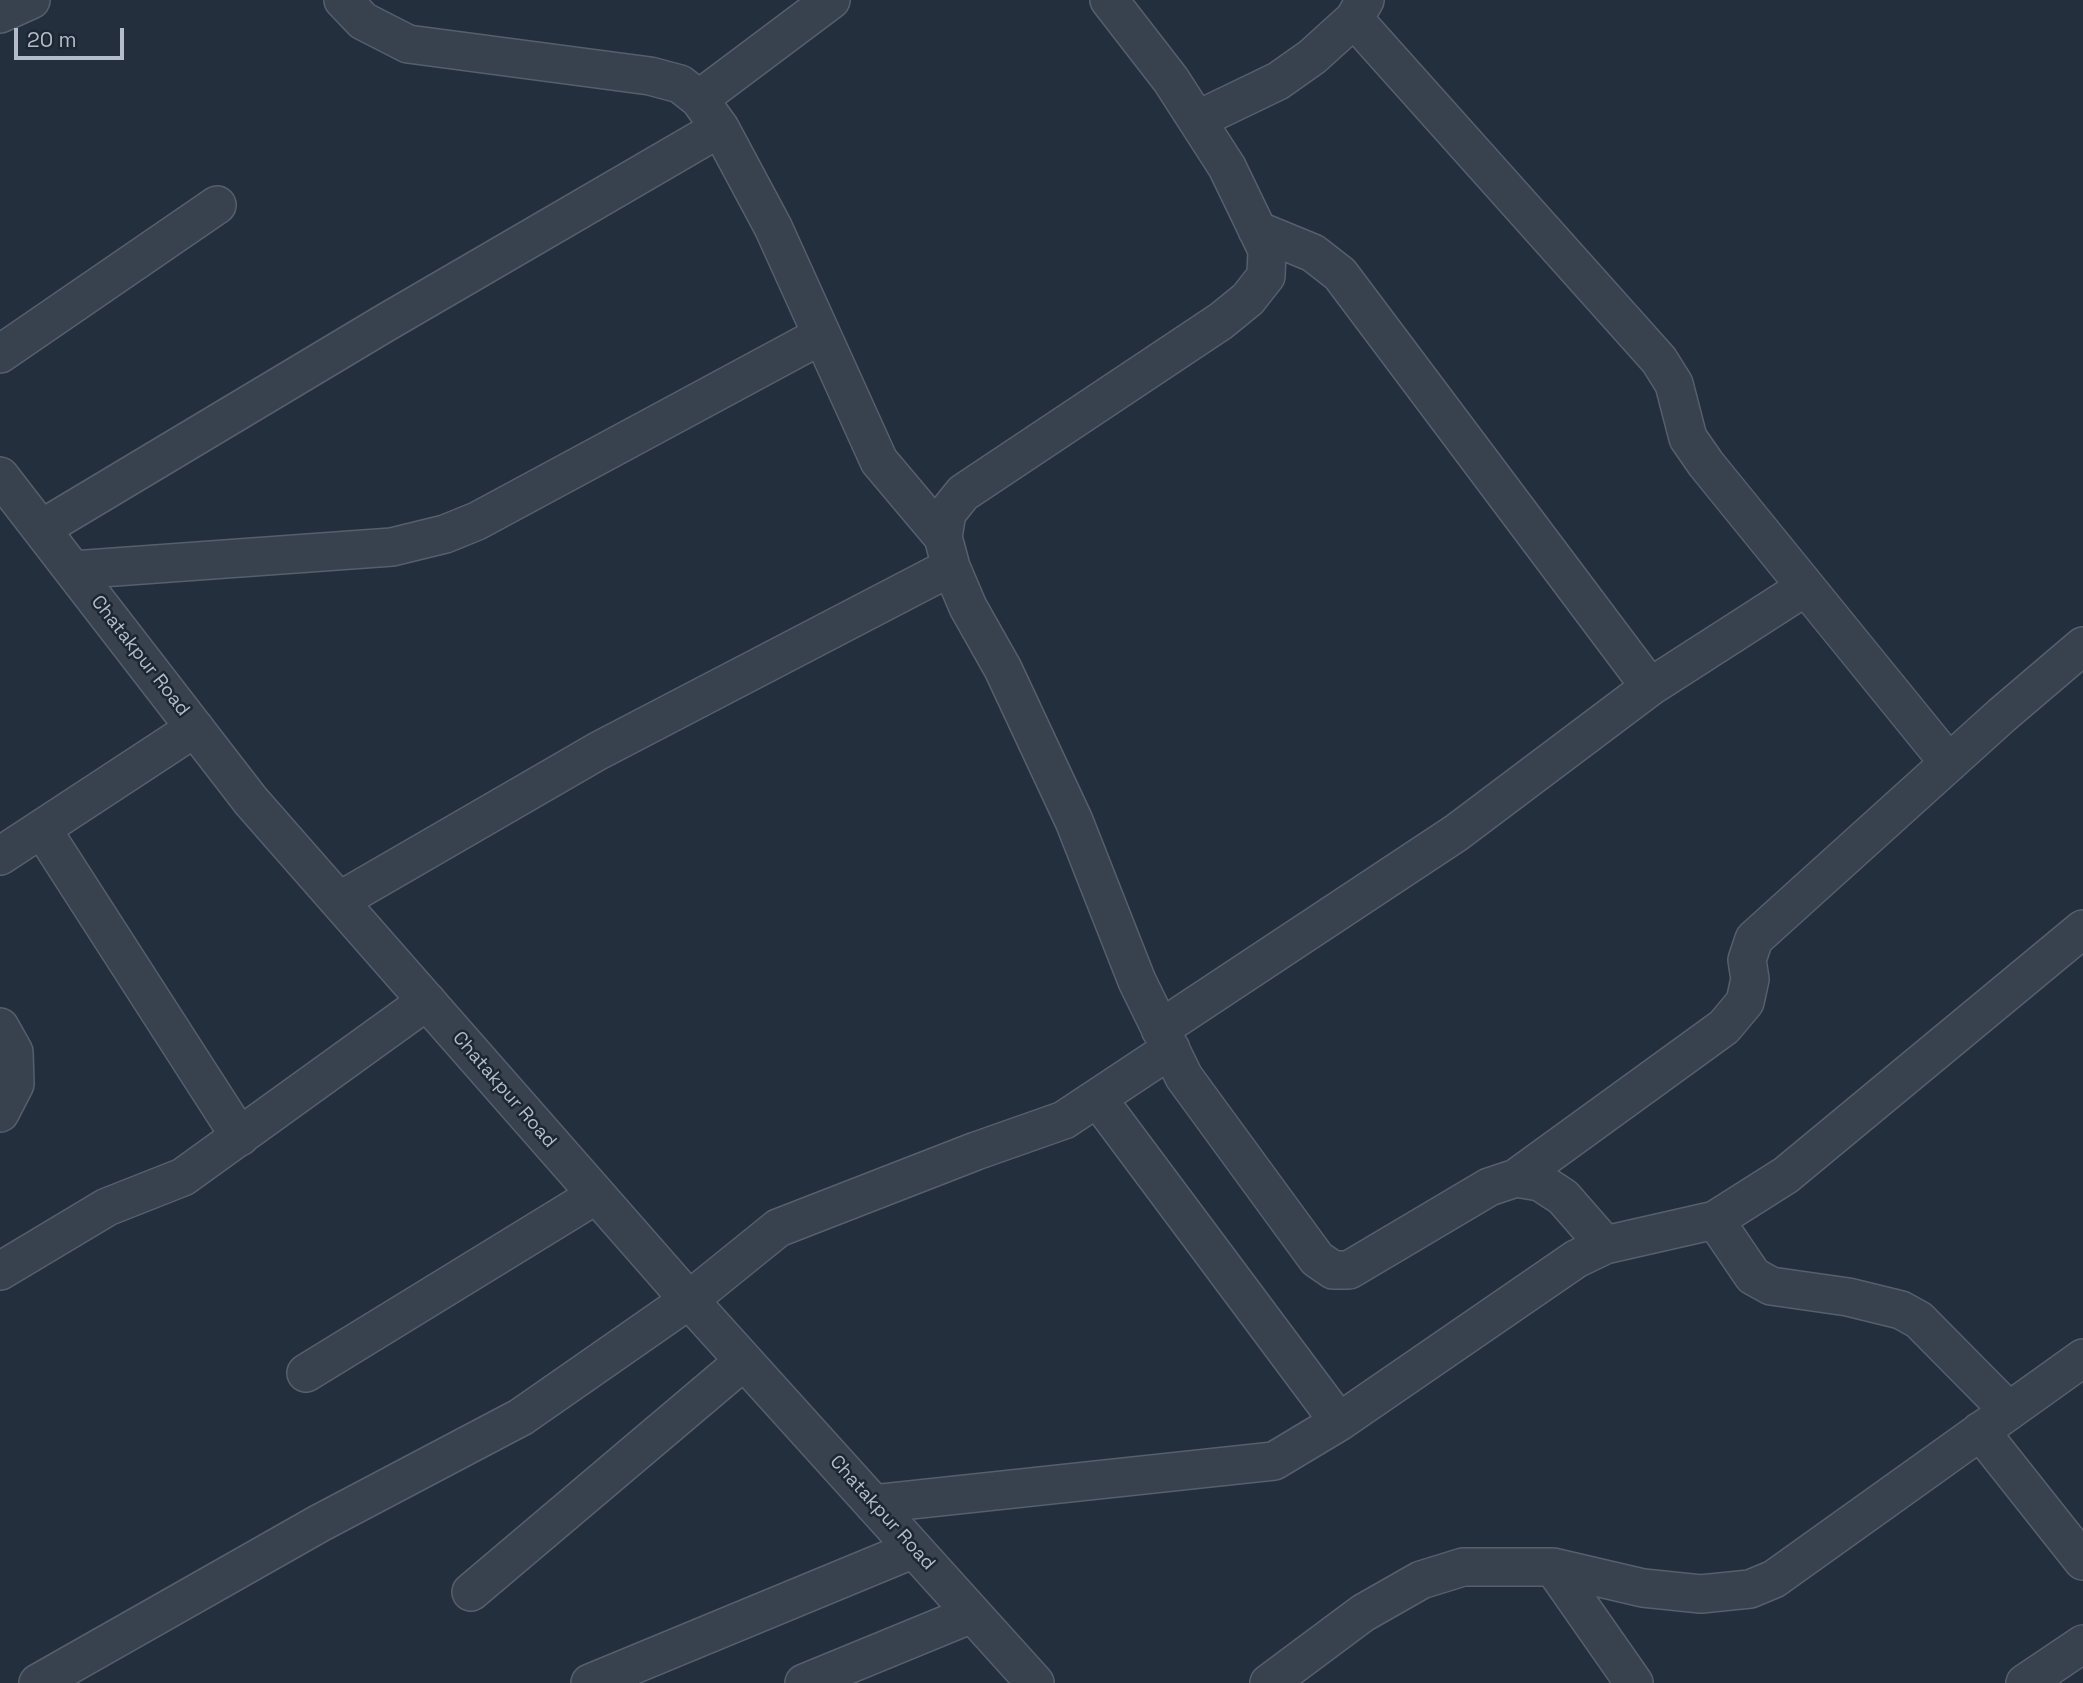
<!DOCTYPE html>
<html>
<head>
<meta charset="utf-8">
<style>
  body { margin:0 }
  #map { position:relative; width:2083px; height:1683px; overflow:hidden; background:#242f3e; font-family:"Space Grotesk",sans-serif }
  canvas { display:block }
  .scale { position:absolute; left:14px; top:28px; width:110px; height:32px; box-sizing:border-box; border:4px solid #b4bcc9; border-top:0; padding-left:9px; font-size:21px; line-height:24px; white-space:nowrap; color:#b4bcc9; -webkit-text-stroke:5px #1d2633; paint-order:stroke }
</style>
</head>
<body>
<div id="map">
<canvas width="2083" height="1683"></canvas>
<div class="scale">20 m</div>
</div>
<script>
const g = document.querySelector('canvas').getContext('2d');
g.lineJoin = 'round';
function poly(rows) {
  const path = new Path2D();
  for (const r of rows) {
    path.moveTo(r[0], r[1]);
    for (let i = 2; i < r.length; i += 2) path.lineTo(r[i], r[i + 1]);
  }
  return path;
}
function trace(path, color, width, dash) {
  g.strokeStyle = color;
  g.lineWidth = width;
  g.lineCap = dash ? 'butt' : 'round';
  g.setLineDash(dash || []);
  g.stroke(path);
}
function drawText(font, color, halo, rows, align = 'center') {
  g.font = font + ' "Space Grotesk",sans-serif';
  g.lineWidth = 5;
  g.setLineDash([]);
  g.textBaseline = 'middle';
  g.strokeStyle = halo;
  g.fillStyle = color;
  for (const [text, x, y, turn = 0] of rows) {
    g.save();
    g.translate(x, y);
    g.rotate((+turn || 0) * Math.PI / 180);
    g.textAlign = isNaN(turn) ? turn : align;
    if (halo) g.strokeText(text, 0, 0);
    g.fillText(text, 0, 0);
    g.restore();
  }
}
const minor = poly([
  [343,0,363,21,408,44,650,76,680,84,699,99,720,128,773,227,879,461,943,537],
  [1109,0,1171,80,1227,167,1267,250,1266,276,1248,299,1221,321,963,493,947,513,943,537,951,567,968,607,1003,669,1074,821,1137,981,1184,1077,1317,1259,1333,1270,1349,1270,1489,1187,1516,1178,1540,1182,1563,1197,1605,1245],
  [0,14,31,0],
  [1354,19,1659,360,1674,384,1688,438,1706,464,1949,763],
  [699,99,831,0],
  [1197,120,1278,81,1312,57,1354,19,1365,0],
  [1257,230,1313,253,1340,274,1650,687],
  [0,354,217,205],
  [0,476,251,801,681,1291,1035,1683],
  [41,529,385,323,720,128],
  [73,570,392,547,445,534,477,521,822,335],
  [42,829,240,1137],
  [0,856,195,728],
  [339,901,598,751,951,567],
  [0,1027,14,1052,15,1084,0,1113],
  [1160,1029,1456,833,1650,687,1804,588],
  [1098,1099,1339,1422],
  [1516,1178,1724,1027,1745,1002,1750,979,1747,960,1754,939,2002,715,2083,646],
  [1715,1220,1753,1276,1771,1286,1848,1297,1901,1310,1919,1320,2009,1411],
  [0,1271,107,1207,183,1177,427,1001],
  [306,1373,596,1195],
  [1980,1431,2083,1561],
  [873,1504,1274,1461,1339,1422,1576,1259,1605,1245,1715,1220,1786,1175,2083,929],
  [1553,1567,1634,1683],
  [471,1592,744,1361],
  [38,1683,320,1523,521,1417,689,1300,778,1228,976,1151,1064,1120,1171,1049],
  [590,1683,914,1549],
  [804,1683,972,1614],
  [1269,1683,1363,1613,1421,1580,1463,1567,1553,1567,1643,1588,1701,1594,1750,1589,1774,1579,2083,1358],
  [2025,1683,2083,1644]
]);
const streetNames = [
  ["Chatakpur Road",140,656,52],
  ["Chatakpur Road",504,1090,49],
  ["Chatakpur Road",882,1513,48]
];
trace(minor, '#565f6c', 40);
trace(minor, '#38414e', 37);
drawText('19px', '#b4bcc9', '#1d2633', streetNames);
</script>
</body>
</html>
